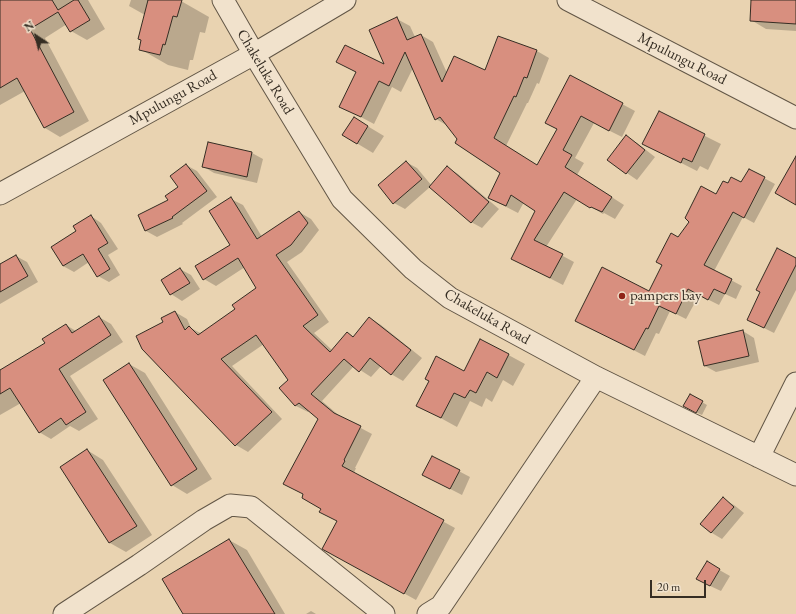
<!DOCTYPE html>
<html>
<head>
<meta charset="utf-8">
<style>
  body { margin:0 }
  #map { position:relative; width:796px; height:614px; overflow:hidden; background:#e9d3b1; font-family:"EB Garamond",serif }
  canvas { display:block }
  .north { position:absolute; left:16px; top:16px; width:40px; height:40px; -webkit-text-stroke:3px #f1e2cc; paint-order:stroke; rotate:325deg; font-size:11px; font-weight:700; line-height:16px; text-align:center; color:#352d23 }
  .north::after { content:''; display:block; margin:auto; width:14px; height:18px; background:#352d23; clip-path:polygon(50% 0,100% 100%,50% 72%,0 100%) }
  .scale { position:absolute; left:650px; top:580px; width:56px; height:18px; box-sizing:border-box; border:2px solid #352d23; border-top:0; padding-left:5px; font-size:12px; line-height:14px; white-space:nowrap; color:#352d23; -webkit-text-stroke:3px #f1e2cc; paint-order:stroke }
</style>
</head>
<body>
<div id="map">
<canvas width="796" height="614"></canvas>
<div class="north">N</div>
<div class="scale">20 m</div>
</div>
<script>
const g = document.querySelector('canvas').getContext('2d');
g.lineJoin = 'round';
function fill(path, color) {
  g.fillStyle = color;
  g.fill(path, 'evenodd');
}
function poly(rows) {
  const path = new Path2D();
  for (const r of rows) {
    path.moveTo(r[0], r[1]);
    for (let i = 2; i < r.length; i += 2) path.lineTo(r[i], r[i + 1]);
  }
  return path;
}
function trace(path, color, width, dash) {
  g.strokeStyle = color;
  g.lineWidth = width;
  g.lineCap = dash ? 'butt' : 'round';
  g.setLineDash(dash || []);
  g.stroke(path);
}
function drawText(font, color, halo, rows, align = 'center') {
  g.font = font + ' "EB Garamond",serif';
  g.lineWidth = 3.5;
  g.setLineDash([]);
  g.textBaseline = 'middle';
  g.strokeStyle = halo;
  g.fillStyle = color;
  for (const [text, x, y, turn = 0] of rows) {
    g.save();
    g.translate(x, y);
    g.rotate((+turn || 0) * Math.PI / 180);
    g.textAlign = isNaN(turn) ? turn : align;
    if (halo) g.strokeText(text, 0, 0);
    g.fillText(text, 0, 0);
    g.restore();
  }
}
const shadow = poly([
  [0,0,88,0,105,29,87,40,71,31,67,24,45,38,89,121,60,137,45,128,25,91,0,105],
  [131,0,176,0,181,1,209,17,205,33,200,32,193,60,190,60,188,70,168,65,140,49,145,15,129,6],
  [752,0,796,0,796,31,766,29,751,20],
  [397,19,410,26,415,37,421,35,433,42,447,73,486,71,537,51,549,58,539,84,537,83,528,103,527,103,506,146,538,166,558,130,546,123,570,76,635,111,622,137,594,123,575,158,584,163,577,175,624,205,615,219,604,213,603,214,577,199,546,247,574,262,563,285,512,259,537,210,524,202,518,213,489,198,501,172,458,139,448,126,436,119,413,68,401,92,392,87,374,124,340,106,357,73,338,62,386,66],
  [659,113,721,144,708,170,700,166,697,171,644,144],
  [354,118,384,136,373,153,343,135],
  [626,137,637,143,655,157,637,180,608,160],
  [209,143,252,153,263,159,257,183,214,173,204,167],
  [406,162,417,168,432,186,447,167,458,174,499,209,482,228,471,222,430,187,405,209,394,203],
  [186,165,197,171,217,197,182,223,183,224,157,237,146,231,139,215,170,201,179,187],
  [764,178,775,184,754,223,743,217,714,271,742,286,736,299,725,294,719,305,699,295,686,319,670,311,659,334,656,333,645,356,586,326,650,292,679,238,717,195,728,184,742,184],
  [231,199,243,205,262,237,299,212,311,219,319,230,302,252,287,262,329,322,314,333,333,351,347,333,354,337,370,318,381,325,422,358,403,381,391,374,381,366,371,377,354,366,322,401,342,418,372,434,355,468,356,468,354,473,455,528,416,600,335,555,338,521,322,508,320,419,310,410,308,412,296,406,280,388,289,380,264,344,232,366,282,419,248,452,236,445,143,349,164,322,175,312,187,319,191,328,202,334,236,309,257,288,245,267,216,286,204,279,231,245],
  [91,216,101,223,118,249,108,255,120,275,109,282,98,276,89,262,74,272,63,266],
  [16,256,27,262,38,282,0,304,0,265],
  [796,259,796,290,774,333,748,320],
  [180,269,191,275,200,289,182,301,171,294,162,281],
  [99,317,111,324,123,342,70,376,98,419,79,431,70,426,51,439,39,432,21,403,0,415,0,375,46,344,66,325,76,331],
  [743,331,754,338,759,362,716,372,705,366],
  [481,340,525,364,513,386,503,380,492,402,486,398,482,407,470,401,457,427,417,405,464,372],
  [129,364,145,373,212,479,187,494,172,485],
  [690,395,707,405,702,415,689,409],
  [87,450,103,460,152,535,126,552,110,543,61,468],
  [432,457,470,477,462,495,423,475],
  [723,499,734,505,744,513,722,539,712,533,702,524],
  [229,540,247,550,285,614,184,614],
  [707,563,730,576,721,591,708,585],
  [311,611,316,614,306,614]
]);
const building = poly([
  [0,0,52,0,58,10,74,0,78,0,90,20,70,32,58,12,30,29,74,112,44,128,17,78,0,88,0,0],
  [148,0,182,0,177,17,173,16,165,45,163,44,160,55,139,50,141,40,138,39,148,0],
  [751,0,796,0,796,24,750,21,751,0],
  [397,17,407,40,421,34,442,82,454,56,485,70,498,36,537,50,527,78,524,77,516,97,514,96,494,138,537,165,557,129,545,123,570,75,623,103,609,131,581,116,563,150,572,155,565,167,612,197,602,212,591,207,590,208,564,192,534,240,563,254,550,278,511,259,535,211,511,195,506,206,488,198,500,173,455,143,457,139,440,117,435,120,405,52,389,86,379,81,361,117,339,107,356,72,336,62,345,45,384,64,369,30,397,17],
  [659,111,705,134,692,162,683,158,681,163,642,144,659,111],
  [354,117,368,126,357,144,342,135,354,117],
  [626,135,645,150,626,174,607,160,626,135],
  [208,142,252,152,247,177,202,167,208,142],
  [796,156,796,205,775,193,796,156],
  [406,161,422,179,393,204,378,185,406,161],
  [186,164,207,191,172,217,173,218,145,231,138,215,168,200,165,196,178,187,170,176,186,164],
  [447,166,489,202,471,223,429,187,447,166],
  [749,169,765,177,744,218,733,212,704,265,732,279,725,294,714,289,708,300,688,289,676,314,659,306,648,329,646,328,634,350,575,321,602,267,649,291,662,265,656,262,671,233,678,237,689,222,685,218,701,186,716,194,723,181,728,183,731,177,741,182,749,169],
  [231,197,257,239,299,211,308,223,291,245,276,255,318,315,303,326,330,352,347,332,353,337,369,317,411,350,391,375,370,358,359,372,344,359,311,394,334,413,361,426,344,460,345,461,342,466,444,520,404,594,322,549,337,521,319,512,321,509,302,498,303,494,283,484,318,419,299,403,295,406,279,388,288,380,256,335,221,359,272,412,235,446,142,349,136,336,163,322,161,318,175,311,185,330,189,326,198,335,235,309,232,305,256,288,238,258,203,280,195,266,230,245,209,211,231,197],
  [91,215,108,243,98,249,110,269,97,277,83,254,63,266,51,247,76,231,73,226,91,215],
  [777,248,796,258,796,265,764,328,747,320,760,292,756,290,777,248],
  [16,255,28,276,0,292,0,264,16,255],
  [180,268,190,283,170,295,161,280,180,268],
  [99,316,111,335,59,369,86,412,66,425,61,418,39,433,10,388,0,394,0,370,45,343,42,339,66,324,72,333,99,316],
  [743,330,749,356,704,366,698,341,743,330],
  [480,339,509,354,497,378,487,372,476,393,470,390,465,398,454,393,441,418,416,406,429,381,425,379,436,356,464,371,480,339],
  [129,363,197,469,171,486,103,380,129,363],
  [690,394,703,401,696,413,683,406,690,394],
  [87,449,137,526,109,543,60,467,87,449],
  [432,456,460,470,450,489,422,475,432,456],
  [723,497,734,507,711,533,700,524,723,497],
  [229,539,275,614,183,614,162,579,229,539],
  [707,561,720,569,710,586,696,579,707,561]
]);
const street = poly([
  [223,0,254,54,342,199,413,269,450,298,596,377,796,475],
  [568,0,796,118],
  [0,194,254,54,345,0],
  [759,457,796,383],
  [64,614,139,565,204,520,230,505,251,507,384,614],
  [428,614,441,606,596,377]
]);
const markers = [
  [622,296,4,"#8f2418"]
];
const streetNames = [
  ["Mpulungu Road",682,59,27],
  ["Chakeluka Road",265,72,59],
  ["Mpulungu Road",173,98,-29],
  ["Chakeluka Road",487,317,30]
];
const poiNames = [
  ["pampers bay",630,296]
];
fill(shadow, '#0003');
fill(building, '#d88f7f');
trace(building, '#352d23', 1);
trace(street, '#625646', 23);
trace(street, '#f1e2cc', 21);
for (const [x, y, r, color] of markers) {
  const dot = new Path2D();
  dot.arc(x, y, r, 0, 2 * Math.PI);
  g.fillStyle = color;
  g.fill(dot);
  trace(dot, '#f1e2cc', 1.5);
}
drawText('15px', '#352d23', '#f1e2cc', streetNames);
drawText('15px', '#352d23', '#f1e2cc', poiNames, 'left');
</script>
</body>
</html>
